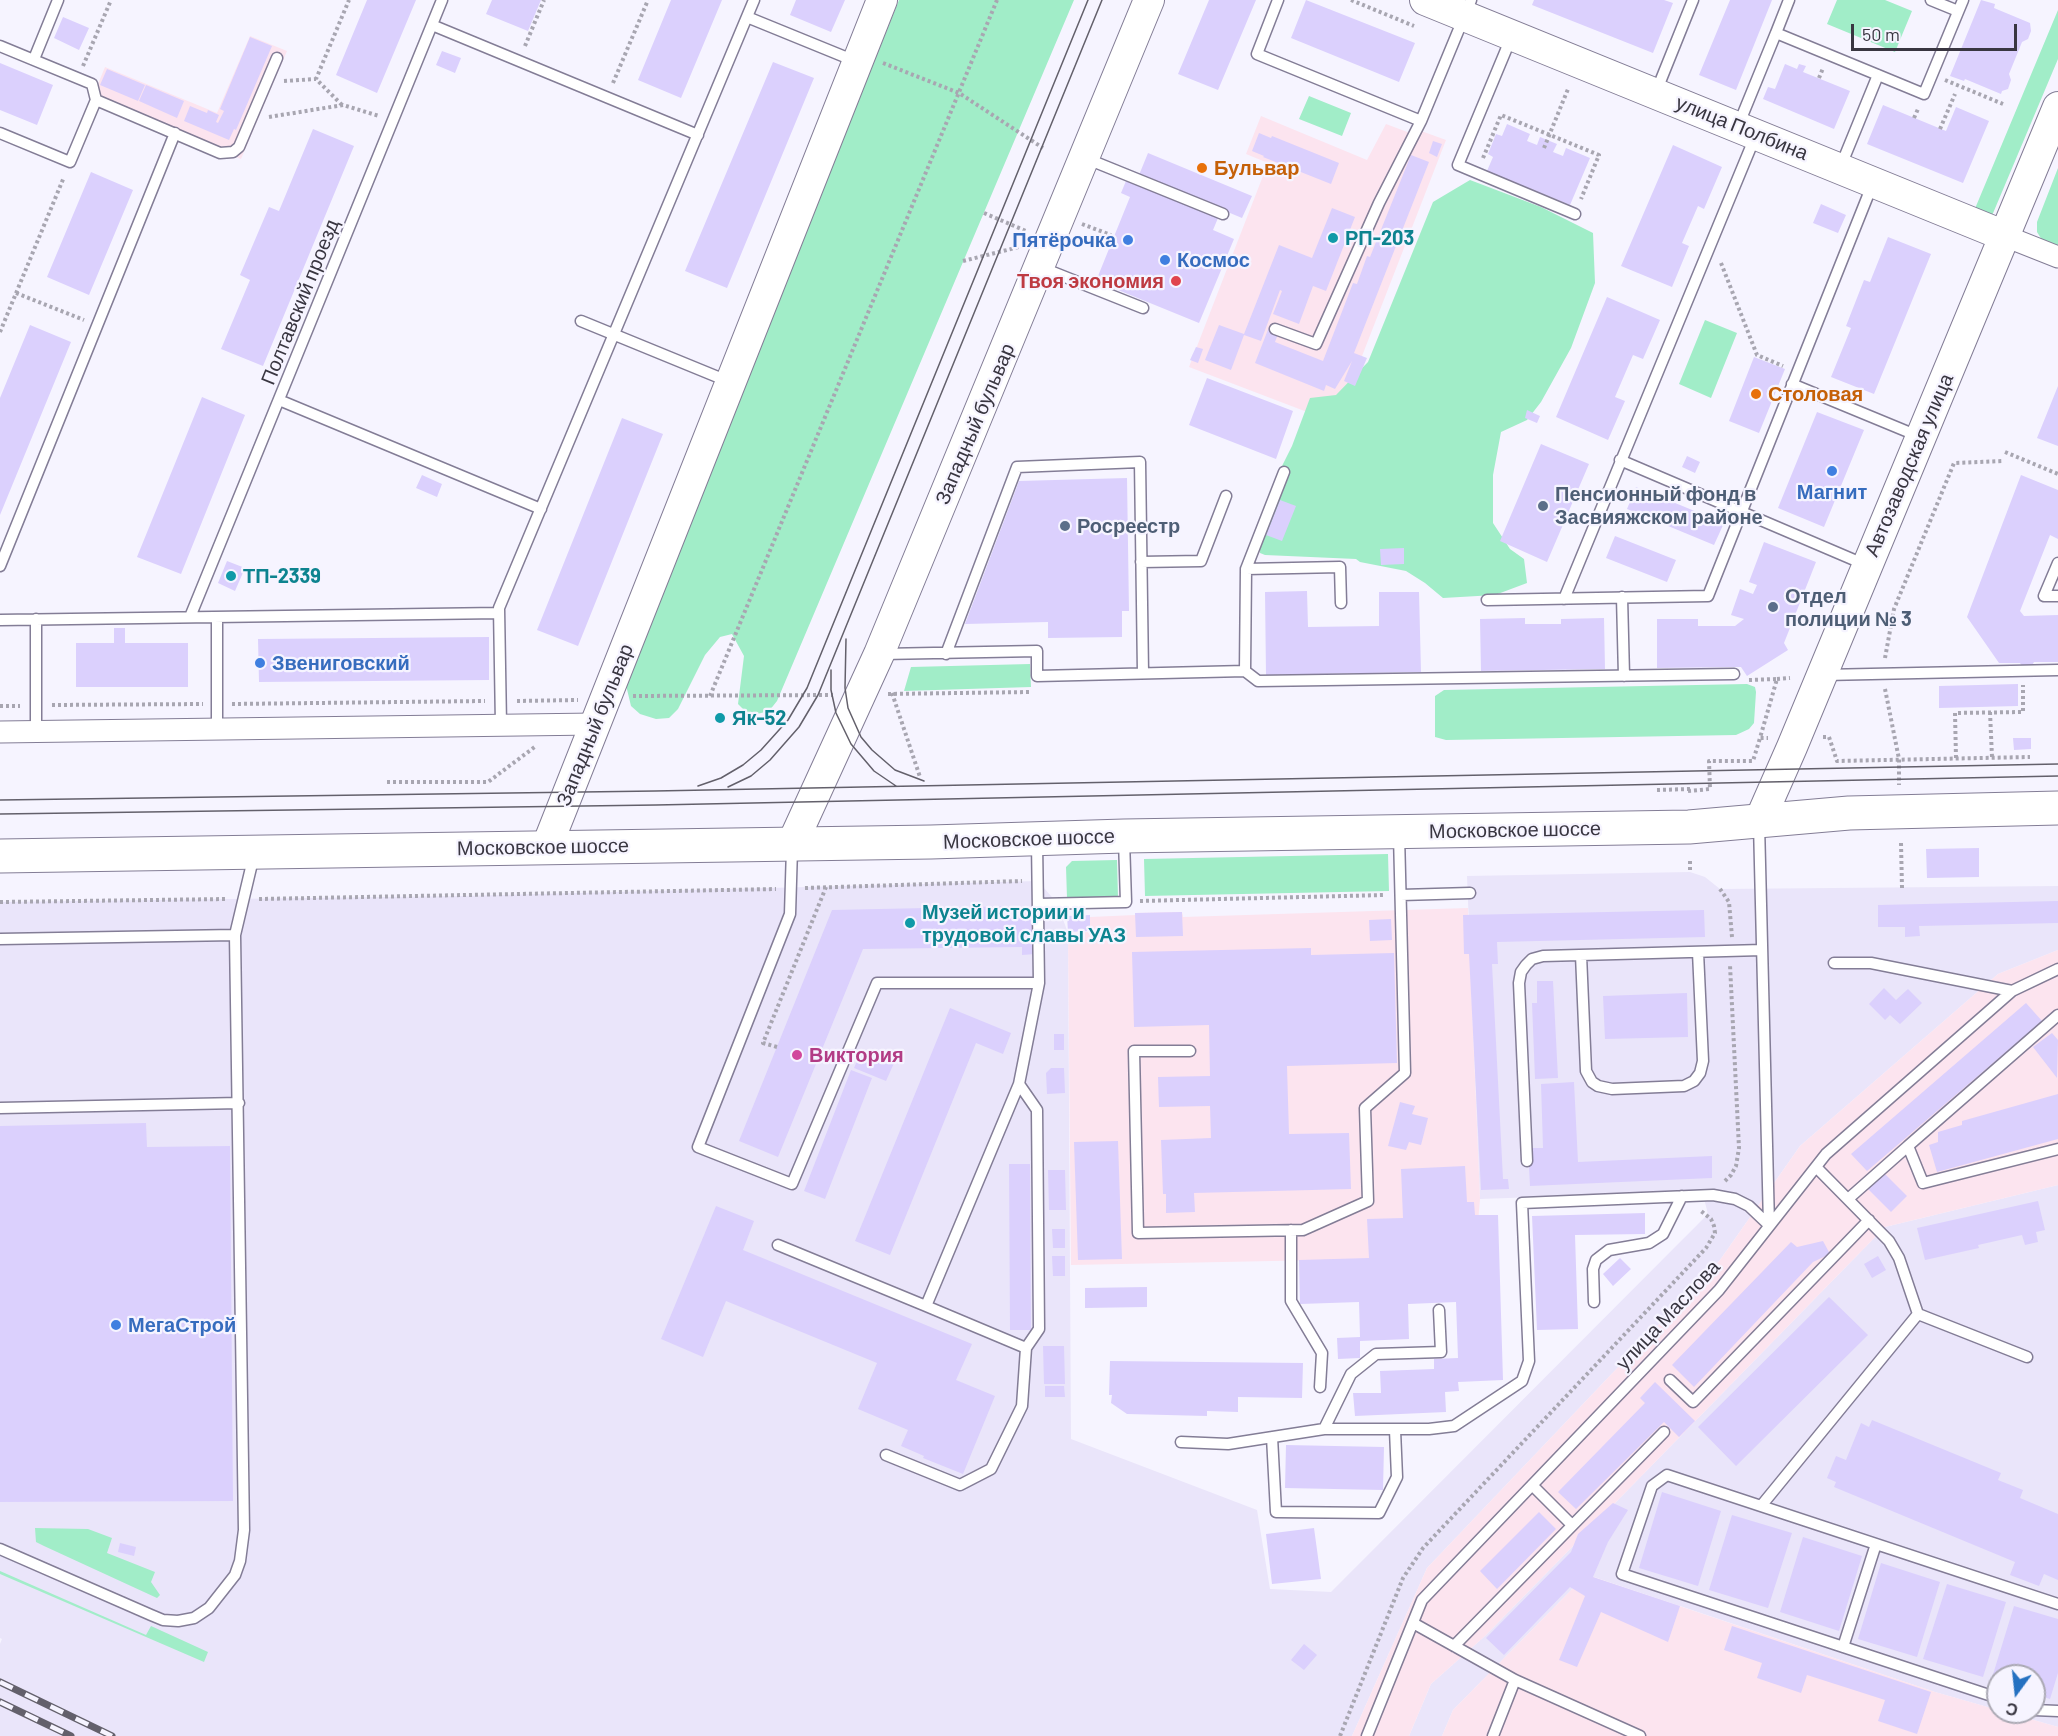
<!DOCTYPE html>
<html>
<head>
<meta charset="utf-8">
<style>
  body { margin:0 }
  #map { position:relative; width:2058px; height:1736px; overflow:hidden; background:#f6f4ff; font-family:Barlow,sans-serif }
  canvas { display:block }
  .north { position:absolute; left:1986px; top:1664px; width:60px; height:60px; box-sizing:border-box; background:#f6f4ff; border:2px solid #aaa8b3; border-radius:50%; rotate:195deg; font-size:16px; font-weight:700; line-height:24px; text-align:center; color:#393641 }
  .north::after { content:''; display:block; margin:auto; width:21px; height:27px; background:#2571c1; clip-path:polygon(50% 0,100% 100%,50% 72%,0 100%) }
  .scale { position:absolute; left:1851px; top:24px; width:166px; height:27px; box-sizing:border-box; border:3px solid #393641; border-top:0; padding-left:8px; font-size:18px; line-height:21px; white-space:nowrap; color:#393641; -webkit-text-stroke:4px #f6f4ff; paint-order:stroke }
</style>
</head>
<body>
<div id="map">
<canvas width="2058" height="1736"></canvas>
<div class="north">С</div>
<div class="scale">50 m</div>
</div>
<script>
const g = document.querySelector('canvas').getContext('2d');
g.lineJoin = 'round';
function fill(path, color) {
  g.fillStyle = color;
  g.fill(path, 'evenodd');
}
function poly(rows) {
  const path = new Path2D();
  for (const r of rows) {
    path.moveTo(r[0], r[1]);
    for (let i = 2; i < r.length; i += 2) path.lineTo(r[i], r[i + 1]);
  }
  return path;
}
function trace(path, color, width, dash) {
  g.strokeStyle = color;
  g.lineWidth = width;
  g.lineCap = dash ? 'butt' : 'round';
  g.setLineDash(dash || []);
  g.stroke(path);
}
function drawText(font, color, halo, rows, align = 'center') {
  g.font = font + ' Barlow,sans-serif';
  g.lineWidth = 4.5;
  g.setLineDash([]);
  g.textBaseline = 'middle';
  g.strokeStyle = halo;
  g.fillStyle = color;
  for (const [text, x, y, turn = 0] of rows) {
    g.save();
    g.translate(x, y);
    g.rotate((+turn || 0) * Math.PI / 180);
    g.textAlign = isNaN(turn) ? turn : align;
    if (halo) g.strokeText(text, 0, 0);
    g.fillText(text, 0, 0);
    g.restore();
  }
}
const built = poly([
  [1690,872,1705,877,1720,889,2058,886,2058,950,1998,974,1800,1146,1720,1260,1427,1568,1352,1736,0,1736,0,1644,2,1639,0,1638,0,902,461,896,1038,881,1057,903,1068,933,1071,1439,1257,1510,1270,1589,1331,1592,1708,1214,1702,1191,1480,1199,1467,876],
  [2058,1185,2058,1727,2006,1712,2034,1712,2034,1676,1998,1676,1998,1710,1935,1692,1594,1577,1585,1576,1453,1710,1442,1736,1409,1736,1431,1684,1485,1636,1885,1227]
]);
const industrial = poly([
  [250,36,287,51,241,159,93,96,105,67,217,113],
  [1261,116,1367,160,1386,124,1410,133,1413,128,1446,140,1336,423,1189,367,1268,163,1246,154],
  [1468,908,1480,1199,1475,1257,1071,1265,1068,933,1090,932,1090,917,1135,915,1135,913,1182,912,1183,917],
  [2058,950,2058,1185,1885,1227,1485,1636,1431,1684,1409,1736,1352,1736,1427,1568,1720,1260,1800,1146,1998,974],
  [1585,1576,1593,1577,1935,1692,1998,1710,1998,1712,2006,1712,2058,1727,2058,1736,1442,1736,1453,1710]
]);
const green = poly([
  [899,0,1074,0,777,701,769,711,757,714,746,712,738,704,744,656,732,634,720,637,705,655,678,709,669,718,656,719,640,714,631,706,625,681],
  [1837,0,1885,0,1912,11,1895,52,1827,24],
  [2058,10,2058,59,1991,218,1974,211],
  [1309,96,1351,113,1342,136,1299,119],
  [2058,168,2058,252,2042,240,2037,232,2037,222],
  [1470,180,1541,207,1593,233,1595,283,1571,348,1541,402,1527,420,1501,432,1493,475,1493,523,1510,549,1524,559,1527,583,1495,595,1443,598,1425,583,1406,571,1360,562,1356,559,1265,555,1260,553,1257,528,1276,478,1292,446,1310,398,1336,395,1368,362,1433,202],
  [1705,320,1737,333,1711,398,1679,384],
  [1030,664,1031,687,904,691,911,667],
  [1747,684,1755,687,1756,692,1754,723,1749,729,1736,735,1446,740,1435,737,1435,696,1444,690],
  [1388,854,1389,891,1145,896,1144,859],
  [1117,860,1118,897,1067,898,1066,867,1072,861],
  [35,1528,88,1529,112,1538,107,1553,155,1572,151,1582,160,1595,157,1598,44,1546,36,1542],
  [0,1571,146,1635,151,1626,208,1652,204,1662,0,1574]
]);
const building = poly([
  [367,0,416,0,377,93,336,75],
  [492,0,541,0,528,31,486,14],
  [671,0,722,0,681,98,638,80],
  [796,0,845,0,831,32,790,15],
  [1209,0,1256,0,1218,90,1178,74],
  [1306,0,1415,43,1399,82,1291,38],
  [1534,0,1664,0,1673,3,1653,53,1532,5],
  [1730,0,1772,0,1736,90,1699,75],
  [1981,0,1995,4,1994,8,2030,23,2031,31,2028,39,2022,42,2009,74,2011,80,2008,89,2002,91,2001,94,1965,79,1964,81,1950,76],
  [63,17,89,28,79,50,54,38],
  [250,37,272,46,236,130,234,129,229,140,184,121,190,106,207,113,208,110,219,115,216,122,218,123,224,111,220,109],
  [442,51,461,58,455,73,436,65],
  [773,62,814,78,727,288,685,271],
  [0,63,53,85,37,125,0,110],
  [1785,64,1797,69,1799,64,1806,66,1803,72,1850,91,1834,129,1763,99,1768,87,1775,89],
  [107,69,145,85,138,101,100,85],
  [146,85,184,101,177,118,139,101],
  [1883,105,1946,131,1956,107,1989,121,1963,183,1867,144],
  [1507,124,1530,134,1527,141,1537,145,1540,137,1557,144,1553,152,1563,156,1566,148,1590,158,1570,205,1487,171,1493,157,1488,154,1496,134,1502,136],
  [313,129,354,146,263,366,221,349,250,280,240,275,269,207,279,211],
  [1259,133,1271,138,1272,136,1339,163,1331,184,1263,157,1264,156,1252,151],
  [1433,141,1442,144,1437,157,1429,153],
  [1673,145,1722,167,1704,209,1698,206,1682,243,1689,246,1672,287,1621,266],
  [1148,153,1252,196,1242,218,1139,175],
  [1411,155,1429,162,1354,353,1367,358,1355,386,1344,381,1352,361,1335,389,1326,385,1324,391,1255,363,1269,327,1279,331,1275,342,1323,361,1353,283,1357,284,1367,256,1370,257],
  [91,172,133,190,89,295,47,277],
  [1126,181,1218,218,1213,230,1234,239,1199,323,1096,281,1130,197,1121,193],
  [1821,204,1846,215,1838,233,1813,223],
  [1332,208,1355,217,1326,291,1313,286,1299,324,1273,314,1282,291,1280,290,1261,341,1244,335,1231,370,1205,360,1219,325,1244,334,1279,245,1312,258],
  [1888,237,1931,254,1874,394,1831,377,1851,328,1846,326,1864,280,1870,282],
  [1607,297,1660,320,1643,359,1633,355,1615,397,1625,401,1608,440,1556,417],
  [30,325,71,342,0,515,0,398],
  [1196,347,1203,349,1198,363,1190,360],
  [1754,357,1785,369,1759,433,1729,421],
  [1207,378,1293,411,1276,459,1189,425],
  [2058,386,2058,446,2037,438],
  [202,397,245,415,181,574,137,557],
  [1527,410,1540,416,1537,423,1525,418],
  [1817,412,1864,430,1824,527,1778,508],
  [622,418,663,434,578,646,537,630],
  [1541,444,1589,464,1547,562,1500,541],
  [1687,456,1700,462,1695,473,1682,467],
  [422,475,442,484,437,497,416,488],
  [2021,475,2058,490,2058,539,2050,535,2020,611,2024,616,2058,615,2058,662,2034,662,2031,667,2023,667,2020,663,1999,663,1967,617],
  [1127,478,1129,611,1122,611,1122,637,1048,638,1048,622,965,624,1019,481],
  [1636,487,1724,523,1714,545,1627,509],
  [1280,500,1296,506,1282,541,1266,535],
  [1615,536,1676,560,1667,582,1606,558],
  [1764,542,1816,562,1784,643,1788,650,1747,676,1741,667,1657,668,1657,619,1698,619,1698,626,1735,626,1744,619,1731,615,1740,589,1753,594,1757,585,1749,582],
  [1404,548,1404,564,1381,565,1380,549],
  [227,561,245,568,235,591,218,583],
  [1307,591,1308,627,1379,626,1379,592,1419,592,1421,672,1266,675,1265,592],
  [1525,618,1525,624,1561,624,1561,619,1604,618,1605,669,1481,671,1480,619],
  [114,628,125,628,125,643,188,643,188,687,76,687,76,643,114,643],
  [489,637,489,680,259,682,258,639],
  [2018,684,2018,706,1939,708,1939,686],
  [2013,738,2031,738,2031,749,2014,750],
  [1979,848,1979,877,1927,878,1926,849],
  [2058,901,2058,923,1919,926,1920,936,1905,937,1905,927,1878,927,1878,905],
  [1021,906,1021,909,1035,909,1036,954,1022,955,1022,947,863,949,778,1157,739,1141,832,910],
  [1704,910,1705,937,1497,942,1498,964,1492,964,1503,1179,1508,1179,1509,1189,1481,1190,1469,954,1464,954,1463,915],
  [1182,912,1183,936,1136,937,1135,913],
  [1090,915,1090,931,1068,932,1067,916],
  [1391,919,1392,940,1370,941,1369,920],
  [1311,948,1311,955,1394,953,1397,1063,1287,1066,1289,1134,1349,1133,1351,1189,1194,1193,1195,1212,1166,1213,1166,1194,1163,1194,1161,1140,1211,1138,1210,1106,1159,1107,1158,1077,1210,1076,1209,1025,1134,1027,1132,952],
  [1537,981,1553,981,1558,1078,1535,1079,1532,1003,1537,1003],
  [1884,988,1896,1000,1908,989,1922,1003,1900,1024,1890,1015,1885,1020,1869,1004],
  [1687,993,1688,1037,1605,1039,1603,996],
  [2026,1003,2042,1021,1867,1171,1851,1154],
  [950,1008,1011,1033,1003,1054,976,1043,890,1255,855,1241],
  [2052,1033,2058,1040,2057,1078,2033,1047],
  [1054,1034,1064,1034,1064,1050,1054,1050],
  [862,1049,894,1063,886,1081,854,1068],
  [1051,1068,1064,1068,1065,1093,1047,1094,1046,1073],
  [851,1070,872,1078,825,1199,804,1191],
  [1574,1082,1578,1162,1712,1156,1712,1178,1530,1186,1528,1148,1543,1148,1541,1084],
  [2058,1094,2058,1139,1937,1172,1929,1145,1938,1142,1938,1132,1962,1125,1962,1121],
  [1400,1102,1415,1106,1412,1114,1428,1118,1421,1145,1409,1142,1406,1150,1388,1146],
  [146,1123,147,1147,230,1146,233,1501,0,1502,0,1126],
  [1118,1141,1122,1259,1078,1260,1074,1142],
  [1009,1164,1030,1164,1031,1330,1010,1330],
  [1465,1166,1467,1202,1474,1202,1475,1215,1498,1215,1503,1380,1458,1382,1459,1391,1445,1392,1446,1412,1355,1416,1353,1393,1381,1393,1380,1371,1434,1369,1434,1359,1458,1358,1456,1302,1408,1304,1409,1339,1360,1341,1360,1358,1338,1359,1337,1338,1360,1337,1359,1302,1300,1304,1299,1260,1369,1258,1367,1219,1403,1218,1401,1169],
  [1048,1170,1065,1170,1066,1210,1049,1210],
  [1884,1173,1907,1196,1891,1212,1868,1189],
  [2038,1201,2045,1230,2036,1232,2038,1242,2025,1245,2022,1235,1978,1245,1979,1248,1925,1260,1917,1228],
  [716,1206,754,1221,743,1250,972,1344,956,1380,995,1396,963,1474,923,1458,924,1456,901,1446,908,1430,858,1409,877,1363,726,1301,703,1357,661,1339],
  [1645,1213,1645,1234,1575,1235,1578,1329,1537,1330,1532,1216],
  [1052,1229,1065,1229,1065,1248,1053,1248],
  [1823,1241,1830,1254,1813,1262,1694,1387,1672,1365,1791,1242,1797,1247],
  [1052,1256,1065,1256,1065,1276,1053,1276],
  [1878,1256,1886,1270,1872,1278,1864,1264],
  [1620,1258,1631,1269,1613,1286,1603,1274],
  [1147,1287,1147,1307,1085,1308,1085,1288],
  [1829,1297,1868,1335,1736,1466,1698,1427],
  [1043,1346,1064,1346,1065,1384,1044,1384],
  [1110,1361,1303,1363,1302,1398,1238,1397,1238,1412,1207,1411,1207,1416,1127,1414,1111,1403,1112,1395,1109,1395],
  [1655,1382,1695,1421,1679,1437,1664,1422,1576,1509,1558,1492,1645,1403,1640,1398],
  [1045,1386,1064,1386,1065,1397,1045,1397],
  [1872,1420,2001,1473,1998,1480,2023,1490,2020,1498,2058,1514,2058,1580,2044,1574,2039,1586,2010,1575,2015,1562,1834,1487,1836,1482,1827,1478,1836,1456,1846,1460,1861,1423,1869,1427],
  [1286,1445,1384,1447,1383,1490,1285,1488],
  [1662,1492,1721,1511,1698,1586,1639,1568],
  [1613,1503,1628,1510,1608,1542,1593,1577,1680,1606,1668,1642,1601,1612,1577,1667,1559,1660,1585,1596,1570,1587,1504,1655,1486,1638,1571,1552,1578,1534],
  [1539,1512,1556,1529,1497,1589,1480,1571],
  [1732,1515,1792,1533,1768,1608,1709,1590],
  [1314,1528,1321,1579,1272,1584,1266,1534],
  [1803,1537,1862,1556,1839,1631,1780,1612],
  [120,1543,136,1547,134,1556,118,1552],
  [1881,1563,1940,1582,1917,1657,1858,1639],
  [1947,1584,2006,1602,1983,1677,1923,1659],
  [2014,1606,2058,1619,2058,1673,2050,1699,2034,1694,2034,1676,1998,1676,1998,1683,1991,1681],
  [1732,1626,1931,1692,1917,1734,1878,1721,1885,1700,1807,1675,1801,1693,1757,1678,1762,1663,1724,1650],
  [1304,1644,1317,1655,1304,1670,1291,1660]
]);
const path = poly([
  [1351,0,1414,26],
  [525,46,544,0],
  [883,63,959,93,1043,148],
  [83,66,111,0],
  [1819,78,1823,68],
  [1945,80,2003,104],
  [284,81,316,79],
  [613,83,648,0],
  [342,105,316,79,349,0],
  [269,117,343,105,379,116],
  [1914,118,1918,109],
  [1940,129,1955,94],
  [1544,148,1568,89],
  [1483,158,1501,115,1599,155,1581,199],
  [984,213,1026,231],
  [1082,224,1111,235],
  [963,261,1019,247],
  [1721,263,1757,355,1783,366],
  [16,293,84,320],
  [0,332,64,177],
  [2005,452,2058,474],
  [1885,658,1894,609,1954,463,2002,461],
  [1777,679,1790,678],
  [1749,680,1777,679,1760,738,1768,738],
  [1885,689,1899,759,1899,785],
  [892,693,920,777],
  [888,694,1031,692],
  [633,696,833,695],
  [710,696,997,0],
  [517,701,578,700],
  [232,704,485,701],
  [52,705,203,704],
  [0,706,20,706],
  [1990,712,1992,757],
  [1823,737,1829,737,1837,761,2030,757],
  [1956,758,1955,713,2023,712,2023,685],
  [387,782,488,782,536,746],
  [1657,790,1690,789],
  [1688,791,1710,789,1709,761,1753,761,1760,738],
  [1901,843,1902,888],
  [1690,861,1690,872],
  [805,888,1022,881],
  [1720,889,1729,902,1732,937],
  [259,899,776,889],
  [1140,901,1385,895],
  [0,902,227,899],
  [777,1047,763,1043,826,887],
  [1725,1181,1731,1175,1736,1166,1739,1148,1730,965],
  [1340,1736,1403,1578,1423,1548,1706,1248,1715,1233,1714,1226,1711,1219,1701,1211]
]);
const lane = poly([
  [1278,0,1257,54,1421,121],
  [1931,0,1958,11],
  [747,17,855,61],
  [432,25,698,135],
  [1776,33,1789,0],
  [1511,38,1458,165,1575,214],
  [0,46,92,84,96,100],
  [34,59,58,0],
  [1656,92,1693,0],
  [1738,126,1776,33,1878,75],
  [0,133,70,162,96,100,220,153,233,152,239,147,277,58],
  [1085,158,1223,214],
  [1840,168,1878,75,1924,94,1963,0],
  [1040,267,1143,308],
  [581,321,730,382],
  [1275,329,1316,344,1379,203,1421,121,1471,0],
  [1792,384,1918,436],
  [279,400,541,509],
  [1620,460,1866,565],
  [1141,562,1201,561,1226,496],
  [2058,563,2044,596,2058,596],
  [0,566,175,133],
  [1246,569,1284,472],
  [1622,597,1624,676],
  [1564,599,1755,137],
  [1487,600,1708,596,1873,183],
  [190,617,442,0],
  [217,617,217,729],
  [0,620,499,613],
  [882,654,1037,651,1037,676,1245,671,1258,681,1734,674],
  [946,654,1017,467,1140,462,1143,673],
  [1245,671,1246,569,1340,567,1341,603],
  [1824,675,2058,670],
  [501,725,499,608,754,0],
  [36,731,36,619],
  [1759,824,1769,1225],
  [792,848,790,914,698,1147,792,1184,877,983,1039,983,1037,842],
  [1401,895,1470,893],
  [1038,904,1126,902,1124,840],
  [0,939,235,935],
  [1581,955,1586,1071,1592,1082,1598,1086,1612,1089,1684,1086,1694,1081,1700,1073,1703,1061,1698,952],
  [1834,963,1871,963,2012,991],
  [2058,1015,1908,1146,1923,1183,2058,1149],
  [1190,1051,1134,1051,1138,1233,1303,1230,1368,1201,1365,1108,1405,1073,1399,835],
  [1019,1084,1037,1110,1039,1329,1026,1348],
  [0,1108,239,1103],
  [1527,1161,1519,983,1521,972,1526,965,1532,959,1543,956,1762,950],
  [1816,1167,1889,1241,1899,1258,1918,1314,2027,1357],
  [1848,1199,1908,1146],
  [1291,1230,1291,1301,1322,1353,1320,1387],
  [778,1245,926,1306],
  [1594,1302,1593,1269,1596,1260,1609,1250,1649,1243,1663,1234,1682,1196],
  [1670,1380,1693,1402,1869,1220],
  [1324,1429,1351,1374,1376,1354,1441,1352,1439,1310],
  [1272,1437,1276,1512,1379,1513,1397,1477,1395,1430],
  [1181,1442,1228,1444,1324,1429,1429,1429,1454,1426,1522,1381,1529,1361,1522,1203,1713,1195,1735,1199,1749,1206,1769,1225],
  [886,1455,960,1485,991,1469,1022,1406,1026,1348,926,1306,1019,1084,1039,983],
  [1532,1485,1572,1525],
  [1761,1506,1918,1314],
  [0,1549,151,1615,163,1620,178,1621,194,1618,209,1608,235,1575,240,1561,244,1530,235,935,254,855],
  [1413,1623,1515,1680,1640,1736],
  [1454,1646,1664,1432],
  [1843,1647,1876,1544],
  [1998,1698,1622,1574,1652,1486,1667,1475,2058,1604],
  [2034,1710,2058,1711],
  [1367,1736,1422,1600,1719,1290,1826,1154,2012,991,2058,969],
  [1493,1736,1515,1680]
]);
const street = poly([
  [2005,236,2058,257],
  [0,732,595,724]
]);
const secondary = poly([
  [1425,0,2005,236],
  [1759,822,1792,747,2058,107],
  [792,844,879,654,1149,0],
  [547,846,882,0]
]);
const primary = poly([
  [0,856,931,842,1124,836,1689,827,1849,813,2058,808]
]);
const tram = poly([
  [846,639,845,688,848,708,861,737,872,750,895,770,924,781],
  [831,670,831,690,836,713,851,744,874,771,896,786],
  [698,786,721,778,743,765,761,750,788,720,807,688,1088,0],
  [728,787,751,776,770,760,799,727,818,695,1102,0],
  [0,800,655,791,2058,764],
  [0,814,656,805,2058,776]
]);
const rail = poly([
  [0,1682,112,1736],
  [0,1702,71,1736]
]);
const markers = [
  [1202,168,6,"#e8710a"],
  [1333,238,6,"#0f9aa8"],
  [1128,240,6,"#3f7fe0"],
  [1165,260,6,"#3f7fe0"],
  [1176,281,6,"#e0444e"],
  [1756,394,6,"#e8710a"],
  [1832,471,6,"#3f7fe0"],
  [1543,506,6,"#5c6f8a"],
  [1065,526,6,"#5c6f8a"],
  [231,576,6,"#0f9aa8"],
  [1773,607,6,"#5c6f8a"],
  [260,663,6,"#3f7fe0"],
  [720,718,6,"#0f9aa8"],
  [910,923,6,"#0f9aa8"],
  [797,1055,6,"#d1479c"],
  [116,1325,6,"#3f7fe0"]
];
const streetNames = [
  ["улица Полбина",1742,128,22],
  ["Полтавский проезд",300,302,-68],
  ["Западный бульвар",975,424,-67],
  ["Автозаводская улица",1909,465,-67],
  ["Западный бульвар",595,725,-68],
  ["Московское шоссе",1515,830,-1],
  ["Московское шоссе",1029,839,-2],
  ["Московское шоссе",543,847,-1],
  ["улица Маслова",1668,1315,-47]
];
const foodNames = [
  ["Бульвар",1214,168],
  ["Столовая",1768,394]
];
const cultureNames = [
  ["РП-203",1345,238],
  ["ТП-2339",243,576],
  ["Як-52",732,718],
  ["Музей истории и",922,912],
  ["трудовой славы УАЗ",922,935]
];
const shopNames = [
  ["Пятёрочка",1116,240,"right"],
  ["Космос",1177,260],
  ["Магнит",1832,492,"center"],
  ["Звениговский",272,663],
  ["МегаСтрой",128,1325]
];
const healthNames = [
  ["Твоя экономия",1164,281]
];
const serviceNames = [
  ["Пенсионный фонд в",1555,494],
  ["Засвияжском районе",1555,517],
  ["Росреестр",1077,526],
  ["Отдел",1785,596],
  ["полиции № 3",1785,619]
];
const hotelNames = [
  ["Виктория",809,1055]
];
fill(built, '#eae5fa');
fill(industrial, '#fce4ef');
fill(green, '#a1edc8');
fill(building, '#dbd0fd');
trace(lane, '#837d96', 13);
trace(street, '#837d96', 23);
trace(secondary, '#837d96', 32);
trace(primary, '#837d96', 35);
trace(path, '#a8a6b1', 4, [3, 3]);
trace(lane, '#fff', 10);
trace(street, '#fff', 21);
trace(secondary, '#fff', 30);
trace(primary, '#fff', 33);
trace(tram, '#63606b', 1.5);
trace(rail, '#63606b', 7);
trace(rail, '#f6f4ff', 4.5, [14]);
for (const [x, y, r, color] of markers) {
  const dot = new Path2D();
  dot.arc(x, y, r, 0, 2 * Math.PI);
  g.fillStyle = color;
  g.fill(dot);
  trace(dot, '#f6f4ff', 2);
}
drawText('20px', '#393641', '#f6f4ff', streetNames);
drawText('bold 20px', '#c56008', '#f6f4ff', foodNames, 'left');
drawText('bold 20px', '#0d838f', '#f6f4ff', cultureNames, 'left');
drawText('bold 20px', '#366cbe', '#f6f4ff', shopNames, 'left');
drawText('bold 20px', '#be3a42', '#f6f4ff', healthNames, 'right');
drawText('bold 20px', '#4e5e75', '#f6f4ff', serviceNames, 'left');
drawText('bold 20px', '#b23c85', '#f6f4ff', hotelNames, 'left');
</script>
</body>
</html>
